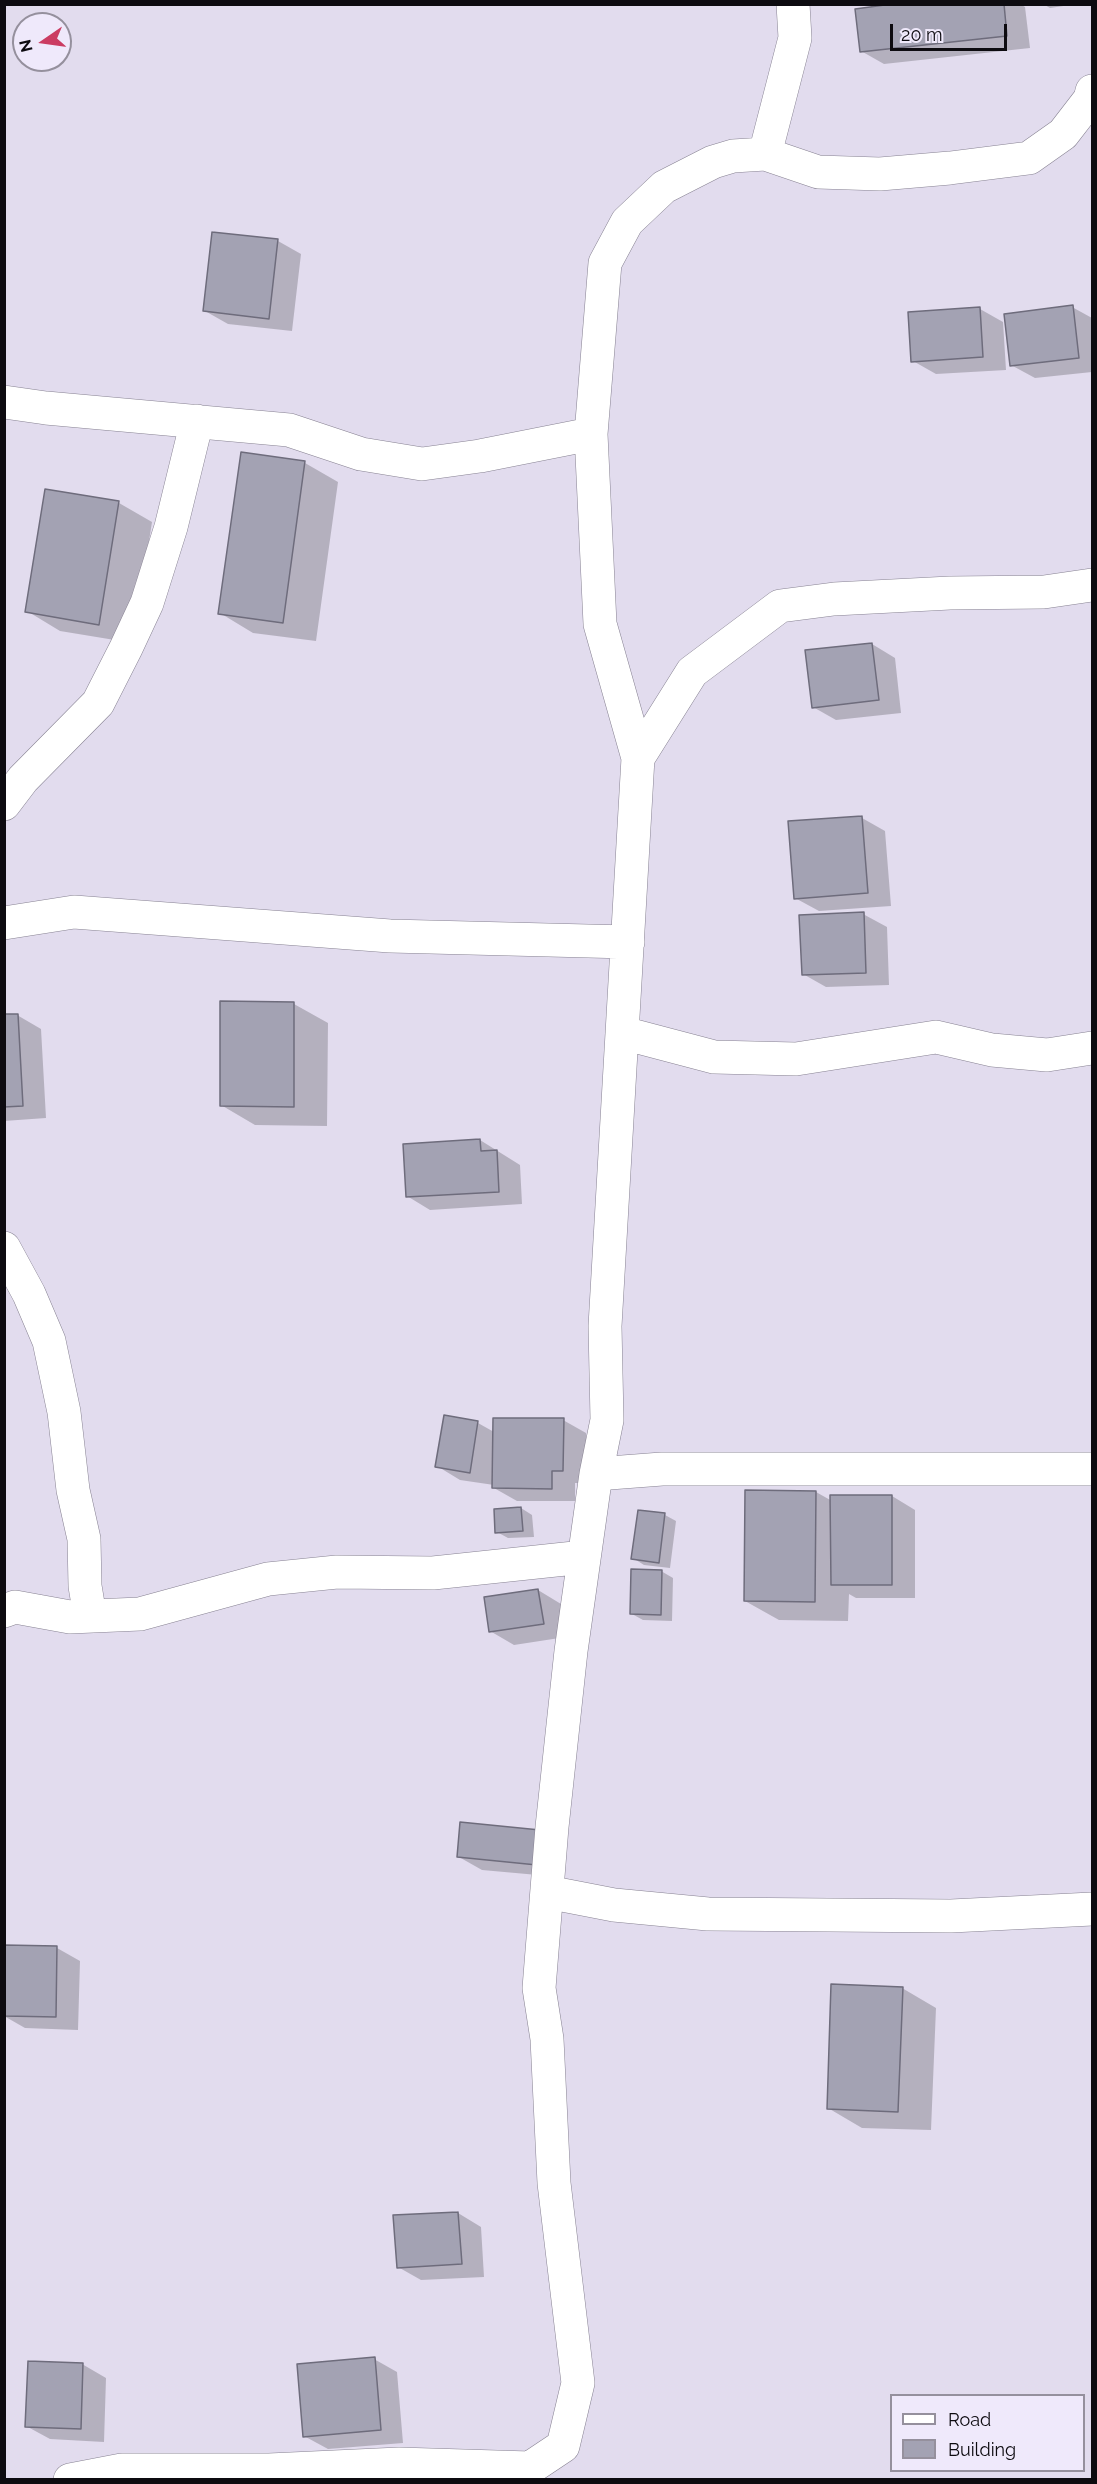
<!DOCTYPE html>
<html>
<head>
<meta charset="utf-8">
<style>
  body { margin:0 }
  #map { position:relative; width:1097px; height:2484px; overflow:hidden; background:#e2dcee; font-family:Raleway,sans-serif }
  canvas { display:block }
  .frame { position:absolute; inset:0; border:6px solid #0d0b10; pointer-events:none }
  .legend { position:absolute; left:890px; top:2394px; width:195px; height:78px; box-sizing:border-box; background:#efe9fb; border:2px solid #95909d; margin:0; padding:8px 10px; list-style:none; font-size:18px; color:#0d0b10 }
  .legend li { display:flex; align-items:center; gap:12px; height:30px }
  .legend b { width:30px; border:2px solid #95909d }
  .north { position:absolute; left:12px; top:12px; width:60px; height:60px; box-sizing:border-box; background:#efe9fb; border:2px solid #95909d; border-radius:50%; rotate:257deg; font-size:16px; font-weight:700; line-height:24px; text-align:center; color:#0d0b10 }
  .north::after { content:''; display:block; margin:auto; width:21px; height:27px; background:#cb3c62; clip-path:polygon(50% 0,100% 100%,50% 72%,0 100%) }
  .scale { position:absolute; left:890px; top:24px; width:117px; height:27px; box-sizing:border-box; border:3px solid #0d0b10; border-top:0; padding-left:8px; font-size:18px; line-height:21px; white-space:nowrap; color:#0d0b10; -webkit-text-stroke:4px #efe9fb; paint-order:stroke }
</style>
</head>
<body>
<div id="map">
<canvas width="1097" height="2484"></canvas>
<div class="frame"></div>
<ul class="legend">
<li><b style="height:8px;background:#fff"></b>Road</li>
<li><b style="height:16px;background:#a3a2b3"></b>Building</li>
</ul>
<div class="north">N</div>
<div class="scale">20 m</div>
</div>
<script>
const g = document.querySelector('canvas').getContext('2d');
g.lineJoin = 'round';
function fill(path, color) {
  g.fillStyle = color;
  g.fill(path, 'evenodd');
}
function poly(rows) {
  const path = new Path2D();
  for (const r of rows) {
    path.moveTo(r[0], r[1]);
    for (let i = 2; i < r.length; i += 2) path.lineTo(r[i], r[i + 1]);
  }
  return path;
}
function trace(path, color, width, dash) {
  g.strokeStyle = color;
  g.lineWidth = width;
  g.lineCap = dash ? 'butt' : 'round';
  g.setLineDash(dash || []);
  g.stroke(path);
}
const shadow = poly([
  [905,4,1020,4,1025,7,1030,48,884,64,861,51],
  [1043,4,1077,4,1050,8],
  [278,241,301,254,292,331,228,324,205,311],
  [1072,307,1092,318,1092,372,1035,378,1011,365],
  [980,309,1003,322,1006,370,936,374,913,361],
  [305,463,338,482,316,641,253,633,220,613],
  [46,490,119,503,152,522,133,643,60,631,27,611],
  [872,644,895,658,901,713,836,720,813,707],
  [862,818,885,831,891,906,819,911,795,898],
  [863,914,887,927,889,985,826,987,803,974],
  [294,1004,328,1023,327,1126,255,1125,221,1105],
  [17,1015,41,1029,46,1118,4,1121,4,1016],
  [480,1140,520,1165,522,1204,430,1210,407,1196],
  [445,1417,478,1423,494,1432,563,1420,586,1433,586,1483,575,1483,575,1501,517,1501,494,1488,494,1485,460,1480,437,1466],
  [816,1492,832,1501,892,1496,915,1510,915,1598,856,1598,849,1594,848,1621,779,1620,745,1601],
  [521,1508,532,1515,534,1537,508,1538,497,1532],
  [639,1512,665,1515,676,1521,670,1568,644,1565,633,1558],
  [661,1571,673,1578,672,1621,643,1620,632,1614],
  [538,1590,561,1604,566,1637,514,1645,490,1631],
  [462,1824,560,1877,482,1870,459,1857],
  [4,1947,57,1948,80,1961,78,2030,25,2028,4,2016],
  [902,1988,936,2008,931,2130,862,2128,828,2108],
  [458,2213,481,2227,484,2277,421,2280,398,2267],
  [374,2359,397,2372,403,2443,328,2449,304,2436],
  [82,2364,106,2378,104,2442,50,2439,26,2426]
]);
const building = poly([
  [892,4,1004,4,1007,36,860,52,855,9,892,4],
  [212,232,278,239,269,319,203,311,212,232],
  [1073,305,1079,358,1010,366,1004,314,1073,305],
  [980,307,983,357,911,362,908,312,980,307],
  [241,452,305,461,283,623,218,614,241,452],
  [45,489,119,501,99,625,25,612,45,489],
  [872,643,879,700,812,708,805,650,872,643],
  [862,816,868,893,794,899,788,821,862,816],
  [864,912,866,973,802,975,799,915,864,912],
  [220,1001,294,1002,294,1107,220,1106,220,1001],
  [4,1014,18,1014,23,1106,4,1107,4,1014],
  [480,1139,481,1151,497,1150,499,1192,406,1197,403,1144,480,1139],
  [444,1415,478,1421,470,1473,435,1467,444,1415],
  [493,1418,564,1418,563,1471,552,1471,552,1489,492,1488,493,1418],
  [745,1490,816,1491,815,1602,744,1601,745,1490],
  [830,1495,892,1495,892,1585,831,1585,830,1495],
  [521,1507,523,1531,495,1533,494,1509,521,1507],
  [638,1510,665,1513,659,1563,631,1559,638,1510],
  [631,1569,662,1570,661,1615,630,1614,631,1569],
  [538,1589,544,1624,489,1632,484,1597,538,1589],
  [460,1822,540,1830,537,1865,457,1857,460,1822],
  [4,1945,57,1946,56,2017,4,2016,4,1945],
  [831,1984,903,1987,898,2112,827,2109,831,1984],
  [458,2212,462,2264,397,2268,393,2215,458,2212],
  [375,2357,381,2430,303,2437,297,2364,375,2357],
  [28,2361,83,2363,81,2429,25,2427,28,2361]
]);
const minor = poly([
  [765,154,795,38,793,4],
  [4,402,46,408,289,430,361,454,422,464,480,456,591,434],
  [638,758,692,672,780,606,834,599,950,593,1044,592,1092,585],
  [4,804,23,779,98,703,126,648,147,603,171,527,197,421],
  [4,923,74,912,390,936,628,942],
  [623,1033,714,1057,796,1059,936,1037,992,1050,1047,1055,1092,1048],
  [4,1248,29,1294,49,1341,64,1412,73,1490,84,1539,85,1586,90,1616],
  [596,1474,662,1469,1092,1469],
  [4,1611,15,1607,70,1617,140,1614,268,1579,337,1572,433,1573,584,1557],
  [547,1892,614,1905,708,1914,951,1916,1092,1909],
  [70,2480,122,2470,269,2470,399,2464,530,2468,563,2446,578,2383,554,2183,547,2039,539,1988,552,1827,571,1651,596,1474,607,1420,605,1326,638,758,600,624,591,434,605,263,627,222,664,187,713,162,733,156,765,154,818,172,880,174,950,168,1029,158,1063,134,1090,99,1092,91]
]);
fill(shadow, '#0003');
fill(building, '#a3a2b3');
trace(building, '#6e6c7c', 1.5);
trace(minor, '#878292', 34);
trace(minor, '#fff', 33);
</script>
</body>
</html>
